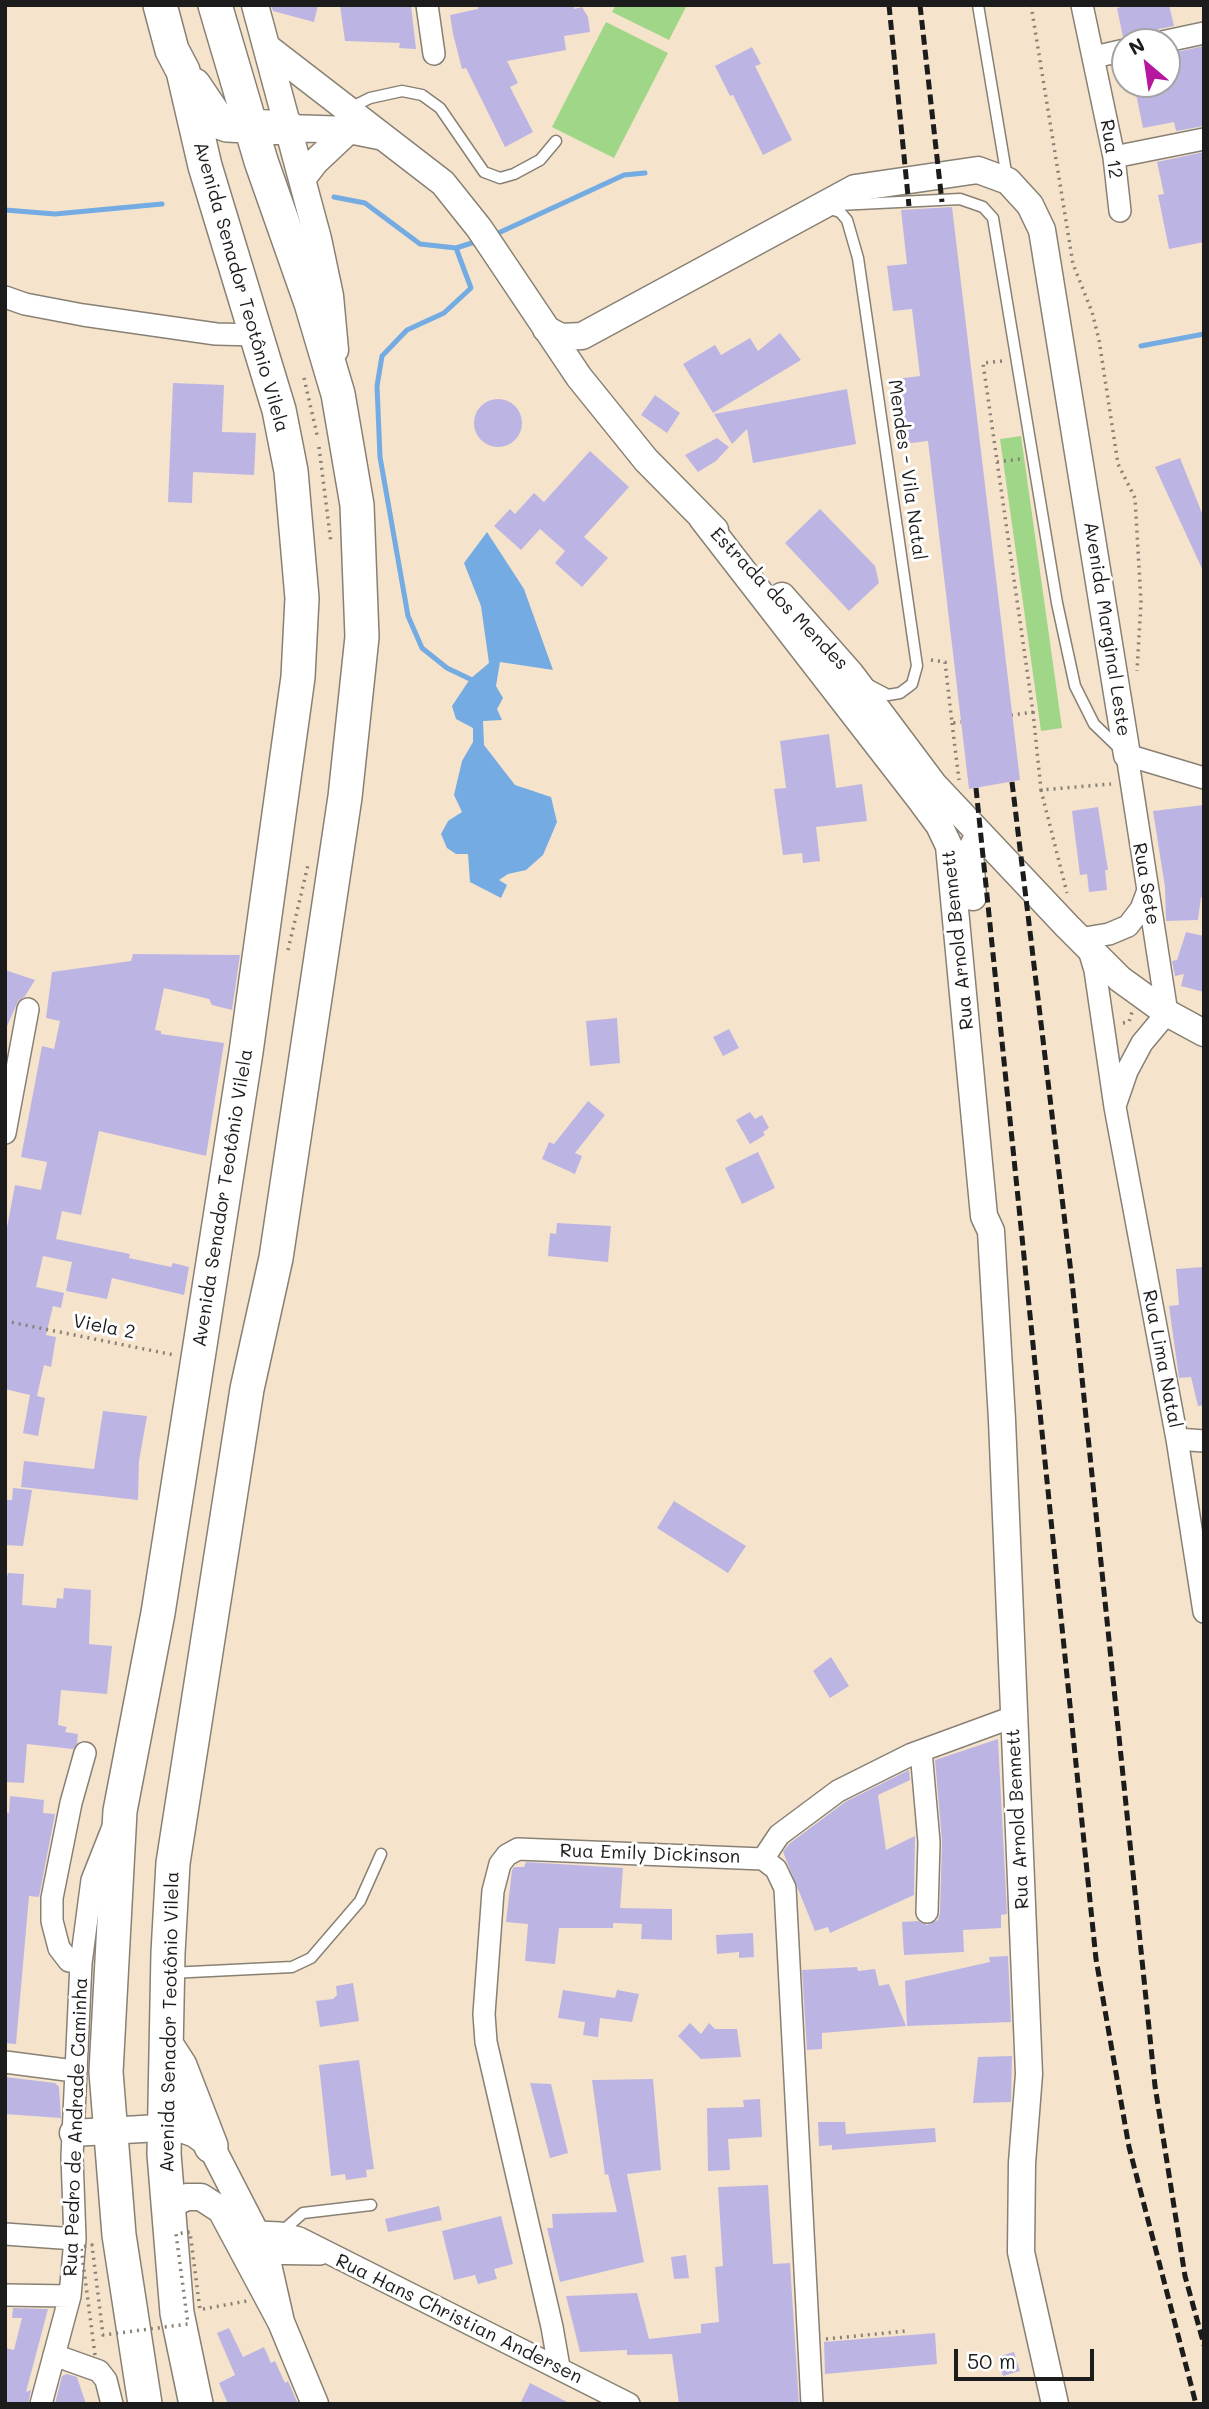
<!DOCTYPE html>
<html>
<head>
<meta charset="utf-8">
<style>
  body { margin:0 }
  #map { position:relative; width:1209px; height:2409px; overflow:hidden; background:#f5e4cb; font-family:Mali,sans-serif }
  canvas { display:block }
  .frame { position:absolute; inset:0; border:7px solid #1c1c1c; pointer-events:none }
  .north { position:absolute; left:1111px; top:28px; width:70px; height:70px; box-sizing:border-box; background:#fff; border:2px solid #a4a4a4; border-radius:50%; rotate:331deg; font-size:19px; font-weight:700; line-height:28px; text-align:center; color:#1c1c1c }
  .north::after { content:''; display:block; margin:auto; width:24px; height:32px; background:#b5179e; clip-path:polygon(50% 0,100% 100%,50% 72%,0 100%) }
  .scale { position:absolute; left:954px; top:2349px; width:140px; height:32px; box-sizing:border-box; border:4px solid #1c1c1c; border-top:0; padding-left:9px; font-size:21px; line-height:24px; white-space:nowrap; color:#1c1c1c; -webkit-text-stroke:5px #fff; paint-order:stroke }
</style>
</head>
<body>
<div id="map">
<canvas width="1209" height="2409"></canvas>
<div class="frame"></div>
<div class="north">N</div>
<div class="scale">50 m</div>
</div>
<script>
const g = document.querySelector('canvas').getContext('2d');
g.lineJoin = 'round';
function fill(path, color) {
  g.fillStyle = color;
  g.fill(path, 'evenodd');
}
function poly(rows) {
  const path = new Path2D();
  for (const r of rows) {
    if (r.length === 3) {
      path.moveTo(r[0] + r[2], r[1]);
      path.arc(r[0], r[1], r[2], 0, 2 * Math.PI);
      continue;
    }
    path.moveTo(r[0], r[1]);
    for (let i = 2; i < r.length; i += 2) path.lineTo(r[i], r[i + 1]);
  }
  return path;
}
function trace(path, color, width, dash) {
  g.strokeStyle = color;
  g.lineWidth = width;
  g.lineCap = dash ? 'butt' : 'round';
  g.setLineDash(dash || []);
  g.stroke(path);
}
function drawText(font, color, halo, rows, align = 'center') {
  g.font = font + ' Mali,sans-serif';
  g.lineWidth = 6;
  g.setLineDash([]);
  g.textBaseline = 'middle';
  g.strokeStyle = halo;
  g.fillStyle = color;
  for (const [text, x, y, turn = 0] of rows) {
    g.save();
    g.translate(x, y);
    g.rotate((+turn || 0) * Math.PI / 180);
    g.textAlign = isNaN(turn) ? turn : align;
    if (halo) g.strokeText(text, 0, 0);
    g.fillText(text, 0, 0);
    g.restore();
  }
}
const green = poly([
  [616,5,687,5,669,40,612,12],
  [606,22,668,53,614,158,552,127],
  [1021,436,1062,728,1041,731,1000,439]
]);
const water = poly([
  [487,532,524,589,553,670,500,662,496,686,503,698,497,709,502,720,483,721,484,745,515,785,551,797,557,822,543,855,526,870,508,874,499,880,507,885,501,898,470,882,468,854,456,854,447,848,441,834,448,821,462,812,454,795,462,761,473,742,473,728,456,719,452,706,470,679,489,663,481,606,464,563]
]);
const stream = poly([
  [334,197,365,203,420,244,456,248,478,241],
  [5,210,55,214,162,204],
  [494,235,624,175,645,173],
  [456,248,471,288,444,313,407,330,382,356,377,386,380,457,408,616,422,648,447,668,470,679],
  [1141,346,1204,334]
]);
const building = poly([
  [271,5,318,5,314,22,273,11],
  [340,5,411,5,416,49,399,48,400,43,345,41],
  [478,5,574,5,574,9,582,7,588,17,590,32,564,36,566,50,507,61,518,83,510,87,533,132,505,147,466,68,462,69,453,34,450,15,478,9],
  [1131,5,1169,5,1174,26,1159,29,1150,37,1134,41,1123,37,1117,8],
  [1204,46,1204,126,1176,131,1174,122,1143,128,1134,84,1167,84,1167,54],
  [752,47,761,64,755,66,792,140,763,155,733,95,730,96,715,66],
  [1204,152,1204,242,1169,249,1158,195,1164,194,1157,162],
  [952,207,1020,780,969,789,928,441,903,444,896,379,920,376,912,309,893,311,887,266,907,264,901,210],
  [780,333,801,360,713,413,683,364,715,345,721,355,750,338,758,351],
  [173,383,224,385,222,432,256,433,254,475,193,472,192,503,168,502],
  [847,389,856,444,753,463,747,429,732,444,714,414],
  [655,395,680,413,667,433,641,415],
  [498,423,24],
  [717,438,729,447,716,461,698,472,685,455],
  [590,451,629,487,584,537,608,558,582,587,555,563,565,551,540,529,521,550,494,526,510,509,515,514,534,493,544,502],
  [1180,458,1204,518,1204,573,1155,467],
  [820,509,875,566,879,583,849,611,785,543],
  [829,734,836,788,862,784,867,821,816,827,820,861,803,863,802,853,783,855,774,789,786,788,780,741],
  [1204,805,1204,898,1201,897,1198,920,1166,921,1165,887,1153,811],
  [1098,807,1108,870,1105,870,1107,890,1089,892,1087,874,1080,875,1072,811],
  [1186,932,1204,936,1204,992,1181,986,1184,974,1175,976,1172,961,1177,960],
  [133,954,240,955,232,1010,212,1005,209,999,164,988,155,1030,161,1031,161,1034,224,1043,206,1156,99,1131,81,1215,62,1211,56,1239,130,1254,129,1258,171,1267,173,1263,189,1267,184,1295,112,1278,107,1299,66,1291,72,1262,43,1256,36,1287,64,1293,61,1308,53,1306,46,1335,56,1337,51,1367,44,1365,37,1396,45,1398,38,1436,23,1433,30,1395,5,1389,5,1238,15,1185,41,1190,47,1162,21,1157,42,1046,54,1049,60,1021,46,1018,52,972,131,961],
  [5,970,35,980,25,996,18,1001,5,1031],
  [617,1018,620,1063,590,1066,586,1021],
  [729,1029,739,1048,723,1056,713,1037],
  [588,1101,605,1115,575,1153,582,1156,575,1174,542,1159,549,1142,554,1144],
  [750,1112,755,1119,762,1115,769,1128,763,1132,765,1135,750,1144,736,1120],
  [758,1152,775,1188,742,1204,725,1168],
  [557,1223,611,1226,608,1262,548,1256,550,1233,556,1234],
  [1204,1267,1204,1405,1198,1406,1191,1377,1179,1378,1169,1306,1179,1305,1176,1269],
  [103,1411,147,1416,139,1461,138,1500,21,1487,24,1461,94,1469],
  [13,1488,32,1490,23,1546,5,1545,5,1500,12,1500],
  [674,1501,746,1546,728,1573,657,1528],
  [8,1573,24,1574,22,1605,56,1608,57,1598,63,1599,64,1588,91,1590,89,1644,112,1646,107,1694,61,1690,58,1725,67,1727,65,1732,78,1734,77,1743,73,1749,27,1744,24,1783,5,1782,5,1585],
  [831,1657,849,1686,830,1698,813,1671],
  [998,1739,1007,1914,1001,1915,1001,1928,963,1930,964,1952,904,1955,902,1922,918,1921,927,1925,938,1920,940,1913,942,1841,935,1760],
  [909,1770,910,1780,878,1795,886,1850,915,1836,914,1895,830,1933,828,1927,815,1931,783,1852,789,1844,845,1802],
  [10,1796,44,1800,43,1813,55,1814,39,1897,29,1896,16,2044,5,2043,5,1812,9,1813],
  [526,1862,623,1868,620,1908,672,1909,672,1940,641,1939,642,1924,613,1923,613,1928,559,1928,555,1964,525,1961,528,1924,506,1922,512,1870,514,1867,524,1867],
  [753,1933,754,1957,739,1958,739,1952,717,1954,716,1935],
  [1008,1956,1011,2022,907,2026,905,1981,990,1962,989,1957],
  [857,1967,858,1971,875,1969,879,1986,889,1984,906,2026,822,2033,822,2049,807,2050,802,1970],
  [353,1983,359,2021,320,2027,316,2001,333,1999,337,1995,336,1986],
  [563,1990,615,1998,617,1990,639,1994,632,2022,600,2018,598,2037,583,2035,585,2022,558,2018],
  [690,2023,701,2034,709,2023,715,2029,737,2029,741,2057,701,2059,678,2036],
  [1012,2056,1011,2102,973,2103,978,2057],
  [359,2060,374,2169,366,2170,367,2177,346,2180,345,2174,331,2176,319,2065],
  [5,2077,55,2083,59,2087,61,2118,5,2114],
  [653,2079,661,2170,627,2174,644,2262,560,2282,547,2228,553,2228,552,2214,617,2212,608,2174,605,2175,592,2080],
  [530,2083,551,2084,568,2153,550,2158],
  [760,2099,762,2137,728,2139,730,2170,708,2171,707,2108,744,2107,743,2100],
  [818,2122,845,2122,846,2134,935,2128,936,2142,832,2150,832,2145,819,2146],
  [768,2185,773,2264,790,2263,799,2404,679,2404,672,2354,627,2355,627,2350,580,2352,566,2296,637,2293,649,2339,701,2333,701,2324,719,2322,715,2267,723,2266,718,2187],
  [439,2206,442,2220,388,2232,385,2219],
  [501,2216,513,2264,494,2269,497,2279,478,2284,475,2275,454,2280,442,2231],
  [686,2255,689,2278,674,2279,671,2257],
  [13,2308,48,2309,26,2392,31,2390,28,2404,5,2404,5,2348,14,2350,22,2318,12,2318],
  [229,2328,243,2357,264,2347,271,2363,275,2361,285,2383,288,2381,298,2404,228,2404,219,2383,235,2375,217,2333],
  [935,2333,937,2364,825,2374,824,2342],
  [1014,2352,1020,2371,1003,2376,997,2357],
  [67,2374,77,2377,86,2404,55,2404,62,2376],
  [530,2383,571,2404,520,2404]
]);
const path = poly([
  [1031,5,1073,264,1092,312,1099,340,1118,464,1135,498,1141,602,1137,671],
  [1002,361,983,363,1033,712,1012,715],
  [304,378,318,439],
  [319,447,331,543],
  [997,462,1020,459],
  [931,660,945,662,952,723,961,722],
  [1033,712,1041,790,1111,784],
  [952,723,959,780],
  [1041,790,1067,893],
  [288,950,308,865],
  [1123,1023,1129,1022,1132,1012],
  [5,1321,174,1355],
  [203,2309,247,2301],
  [826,2339,906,2331]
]);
const service = poly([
  [978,5,1007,178],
  [350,108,370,98,402,91,422,95,440,108,484,172,500,178,514,174,540,160,556,141],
  [838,205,960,199,983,207,993,218,1057,603,1075,686,1094,724,1123,752],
  [828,208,840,212,847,220,858,258,917,666,912,684,900,693,888,695,869,685],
  [170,1973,292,1967,311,1958,360,1901,381,1854],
  [280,2233,303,2213,371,2205]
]);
const minor = poly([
  [427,5,434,54],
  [1082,5,1114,157,1120,211],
  [1162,42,1204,33],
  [1094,57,1125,50],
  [1114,157,1204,139],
  [5,297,25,304,83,315,216,334,258,335],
  [1079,939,1109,934,1128,926,1141,909,1147,893],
  [1088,947,1095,970,1115,1107,1177,1439,1204,1612],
  [1116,1103,1127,1071,1142,1043,1167,1013,1127,755,1204,778],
  [5,1133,28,1009],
  [1177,1439,1204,1441],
  [921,1751,929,1842,927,1912],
  [763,1859,779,1835,838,1791,912,1754,1013,1717],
  [81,1963,69,1961,59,1948,52,1921,52,1898,71,1803,85,1753],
  [5,2062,74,2071],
  [5,2234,75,2239],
  [242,2237,257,2232,280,2233,299,2238,629,2404],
  [251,2253,320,2254],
  [5,2295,70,2296],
  [54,2355,99,2371,106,2380,112,2404],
  [559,2367,552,2327,486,2042,484,2014,493,1891,500,1864,507,1855,518,1849,763,1859,776,1869,785,1888,812,2404],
  [41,2404,70,2296,75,2239,72,2157,81,1963,92,1880,113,1827]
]);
const tertiary = poly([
  [255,5,318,239,330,296,335,350],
  [268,48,443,183,479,228,579,377,646,460,715,530],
  [289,128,349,130,379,136],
  [302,179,315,162,349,130],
  [546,329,561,337,582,336,855,188,978,170,1008,181,1030,205,1042,230,1127,755],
  [702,518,919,798,939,825,949,846,984,1216,991,1231,1002,1420,1029,2074,1022,2163,1021,2252,1055,2404],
  [782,596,850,673,934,785,1067,926,1120,979,1167,1013,1204,1033],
  [973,897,970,852,975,842,984,839],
  [73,2133,176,2127,195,2134,211,2146,265,2251,281,2322],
  [167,2206,187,2197,201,2197,221,2210,281,2322,315,2404]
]);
const primary = poly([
  [194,85,219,122,227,125,289,128],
  [169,2049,180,2066,211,2146],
  [145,2404,119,2235,106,2072,120,1811,158,1613,246,1052,298,677,302,598,291,471,279,410,205,166,183,71,172,50,160,5],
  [196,2404,177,2313,164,2154,168,1953,173,1863,247,1389,276,1258,345,797,362,637,357,505,338,394,311,303,261,161,215,5]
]);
const rail = poly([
  [889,5,909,206],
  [920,5,942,202],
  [1012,782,1072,1281,1155,2086,1185,2276,1204,2345],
  [976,788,1096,1959,1129,2147,1196,2404]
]);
const pathBridge = poly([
  [95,2355,81,2247,92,2245,103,2335,188,2324,176,2234,190,2232,200,2310]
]);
const streetNames = [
  ["Rua 12",1111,149,81],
  ["Avenida Senador Teotônio Vilela",241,287,74],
  ["Mendes - Vila Natal",907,470,82],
  ["Estrada dos Mendes",779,599,46],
  ["Avenida Marginal Leste",1107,629,81],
  ["Rua Sete",1146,884,80],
  ["Rua Arnold Bennett",958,940,-96],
  ["Avenida Senador Teotônio Vilela",223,1198,-81],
  ["Viela 2",104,1327,11],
  ["Rua Lima Natal",1162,1359,79],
  ["Rua Arnold Bennett",1018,1819,-93],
  ["Rua Emily Dickinson",650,1854,2],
  ["Avenida Senador Teotônio Vilela",170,2022,-89],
  ["Rua Pedro de Andrade Caminha",76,2127,-88],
  ["Rua Hans Christian Andersen",459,2319,26]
];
fill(green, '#a0d687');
fill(water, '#74abe2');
trace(stream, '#74abe2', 5);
fill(building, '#bcb5e4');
trace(service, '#888074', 13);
trace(minor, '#888074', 24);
trace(tertiary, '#888074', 29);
trace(primary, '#888074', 36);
trace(path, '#888074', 3.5, [2, 5]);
trace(service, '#fff', 10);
trace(minor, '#fff', 21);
trace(tertiary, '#fff', 26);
trace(primary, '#fff', 33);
trace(rail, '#1c1c1c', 5, [10, 5]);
trace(pathBridge, '#888074', 3.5, [2, 5]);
drawText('19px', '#1c1c1c', '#fff', streetNames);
</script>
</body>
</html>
